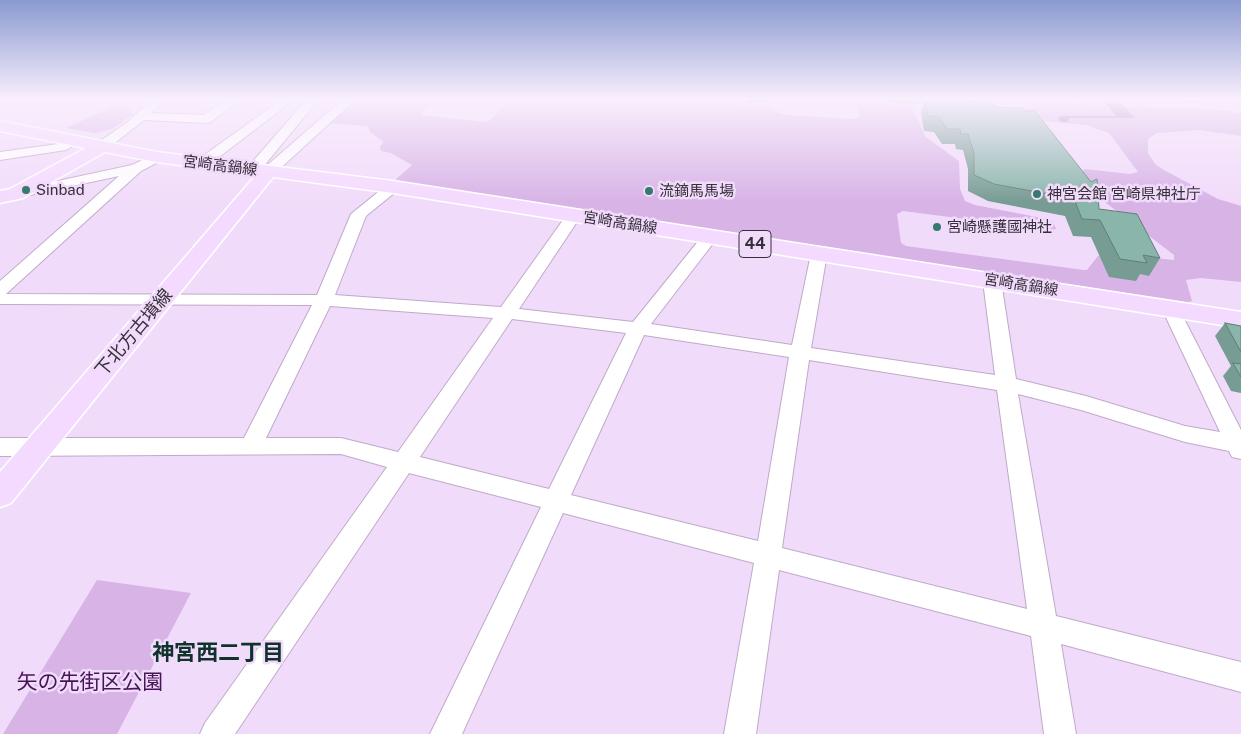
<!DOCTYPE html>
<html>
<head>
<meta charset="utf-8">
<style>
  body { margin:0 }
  canvas { display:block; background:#f1dbfa }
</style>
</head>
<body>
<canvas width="1241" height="734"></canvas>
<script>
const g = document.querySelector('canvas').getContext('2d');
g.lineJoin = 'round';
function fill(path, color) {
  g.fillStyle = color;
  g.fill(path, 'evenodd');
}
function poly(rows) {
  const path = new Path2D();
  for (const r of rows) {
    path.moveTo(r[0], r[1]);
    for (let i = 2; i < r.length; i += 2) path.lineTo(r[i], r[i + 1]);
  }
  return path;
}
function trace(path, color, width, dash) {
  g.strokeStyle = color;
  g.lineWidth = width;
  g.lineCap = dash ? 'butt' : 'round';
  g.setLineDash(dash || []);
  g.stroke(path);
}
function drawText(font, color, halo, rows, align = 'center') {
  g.font = font + ' "Public Sans","Noto Sans JP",sans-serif';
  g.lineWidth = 5;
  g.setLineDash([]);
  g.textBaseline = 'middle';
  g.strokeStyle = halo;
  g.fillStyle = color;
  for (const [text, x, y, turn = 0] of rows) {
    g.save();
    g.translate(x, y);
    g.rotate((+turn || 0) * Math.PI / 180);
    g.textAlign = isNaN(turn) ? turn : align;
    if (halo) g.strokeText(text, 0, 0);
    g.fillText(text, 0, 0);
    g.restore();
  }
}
const green = poly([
  [356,99,438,99,422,112,422,115,484,122,489,121,511,99,722,99,733,104,765,106,786,115,855,119,860,117,855,99,885,99,887,105,911,106,926,137,959,161,960,189,965,201,975,205,1047,219,1053,222,1056,229,1050,230,903,211,897,214,901,243,906,246,1084,270,1087,270,1098,256,1107,253,1174,260,1174,255,1097,196,1082,171,1085,169,1130,174,1138,172,1109,133,1086,125,941,111,921,103,918,99,944,99,962,105,1035,108,1031,102,1224,110,1238,113,1241,114,1241,136,1200,130,1157,133,1148,139,1148,153,1155,164,1164,170,1218,199,1241,206,1241,282,1201,278,1186,280,1192,301,1188,302,399,184,394,181,412,165,391,153,381,151,380,146,384,142,370,132,368,126,329,123],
  [1080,99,1219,99,1223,102,1214,102,1216,104],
  [116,105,134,108,129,113,134,114,112,129,103,131,95,133,66,128],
  [97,580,191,593,117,734,3,734]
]);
const water = poly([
  [1102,99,1117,99,1135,118,1070,118,1067,121,1069,122,1061,122,1059,119,1059,117,1064,116,1116,116]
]);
const minor = poly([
  [152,99,165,99,151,113,204,115,227,99,241,99,211,122,207,123,144,120,106,150,96,150,95,147,96,144,129,121,152,99],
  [282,99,295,99,206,167,196,167,194,164,196,161,282,99],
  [307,99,319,99,258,173,248,173,246,170,248,167,307,99],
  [343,99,356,99,273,175,263,175,261,172,263,169,343,99],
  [73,138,79,142,66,150,0,160,0,152,58,144,73,138],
  [157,153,164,157,162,160,141,171,6,294,317,295,351,214,388,184,393,183,398,184,400,187,398,190,366,216,335,295,501,307,568,213,573,211,578,213,581,216,519,309,633,322,704,234,710,232,716,234,718,237,651,324,792,345,811,254,813,251,819,249,825,251,827,254,811,348,995,375,983,281,986,277,992,276,998,277,1001,281,1016,379,1086,396,1185,426,1220,432,1162,309,1165,305,1171,303,1177,305,1241,430,1241,459,1232,457,1229,451,1185,442,1081,410,1018,394,1056,616,1241,662,1241,692,1061,644,1076,734,1044,734,1031,636,779,570,756,734,724,734,754,563,563,513,462,734,430,734,541,507,409,473,235,734,200,734,205,723,387,467,341,454,0,456,0,438,244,438,312,305,0,304,0,281,119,176,16,198,11,197,9,194,11,191,132,165,157,153],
  [330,306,493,318,398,452,341,438,266,438,330,306],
  [512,319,626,333,549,489,420,457,512,319],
  [644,335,789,357,758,541,571,495,644,335],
  [809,360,997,390,1027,609,782,548,809,360]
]);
const major = poly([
  [0,121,157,152,393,181,1241,312,1241,328,393,193,273,177,11,503,0,507,0,472,256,175,157,162,105,152,23,198,0,203,0,191,10,189,86,148,0,131,0,121]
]);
const wall = poly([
  [748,99,767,99,766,103,748,103],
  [888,99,921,99,920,104,890,103],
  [925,99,962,100,961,99,990,99,995,107,1099,209,1160,258,1149,276,1140,274,1136,281,1109,277,1091,237,1073,236,1065,216,988,201,968,191,968,169,963,150,956,149,955,144,942,144,934,132,924,131,921,113],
  [1225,323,1241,326,1241,393,1231,391,1223,376,1231,366,1215,336]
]);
const building = poly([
  [925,99,948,99,976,101,975,99,990,99,995,107,1023,108,1025,111,1035,111,1091,182,1097,179,1099,209,1137,214,1160,258,1143,255,1147,263,1120,259,1100,220,1082,219,1074,199,994,184,974,175,974,153,968,134,961,134,960,129,947,129,939,117,928,116,925,99],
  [1225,323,1241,326,1241,352,1225,323],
  [1233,363,1241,364,1241,377,1233,363]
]);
const markers = [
  [26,190,5,"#367a6e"],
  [649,191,5,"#367a6e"],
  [1037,194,5,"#367a6e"],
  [937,227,5,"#367a6e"]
];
const farStreetnames = [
  ["宮崎高鍋線",220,166,7],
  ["宮崎高鍋線",620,223,9],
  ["宮崎高鍋線",1021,285,9]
];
const farPoinames = [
  ["Sinbad",36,190],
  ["流鏑馬馬場",659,191],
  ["神宮会館 宮崎県神社庁",1047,194],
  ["宮崎懸護國神社",947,227]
];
const shields = [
  [755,244,32]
];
const shieldNames = [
  ["44",755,244]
];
const streetNames = [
  ["下北方古墳線",134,333,-50]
];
const nearParknames = [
  ["矢の先街区公園",90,683]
];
const nearNeighbourhoodnames = [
  ["神宮西二丁目",218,653]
];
fill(green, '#d7b3e6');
fill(water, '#9b74ab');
trace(minor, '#bfaac8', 2);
trace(major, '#fff', 3);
fill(minor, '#fff');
fill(major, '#f4dafe');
fill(wall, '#779c93');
fill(building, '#8ab5ab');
trace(building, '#617f78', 1);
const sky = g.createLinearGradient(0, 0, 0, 202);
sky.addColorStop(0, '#899ad0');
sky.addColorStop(0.49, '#f9effd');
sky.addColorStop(1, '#f9effd00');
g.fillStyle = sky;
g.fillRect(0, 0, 1241, 202);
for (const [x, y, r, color] of markers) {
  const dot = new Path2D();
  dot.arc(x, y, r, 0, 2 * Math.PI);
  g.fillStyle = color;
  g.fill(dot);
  trace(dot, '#f1dbfa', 2);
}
drawText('15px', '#372f3b', '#f1dbfa', farStreetnames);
drawText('15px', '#372f3b', '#f1dbfa', farPoinames, 'left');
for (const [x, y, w] of shields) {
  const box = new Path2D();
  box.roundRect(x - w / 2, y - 13.5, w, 27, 4);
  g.fillStyle = '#f1dbfa';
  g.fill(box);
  trace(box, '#372f3b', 1);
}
drawText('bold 16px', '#372f3b', null, shieldNames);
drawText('18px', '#372f3b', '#f1dbfa', streetNames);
drawText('21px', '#471458', '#f1dbfa', nearParknames);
drawText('bold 22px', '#11322c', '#f1dbfa', nearNeighbourhoodnames);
</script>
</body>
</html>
